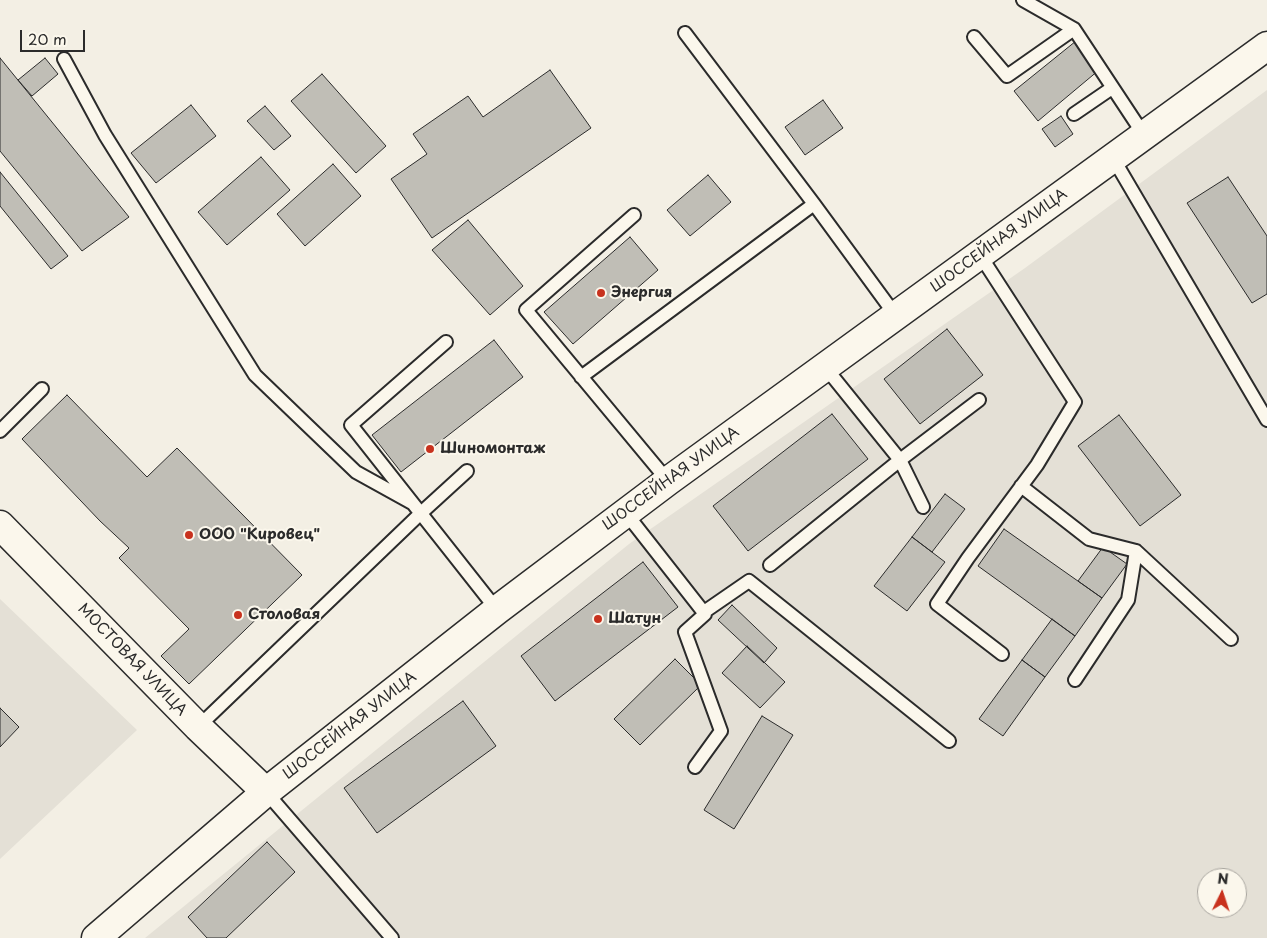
<!DOCTYPE html>
<html>
<head>
<meta charset="utf-8">
<style>
  body { margin:0 }
  #map { position:relative; width:1267px; height:938px; overflow:hidden; background:#f3efe4; font-family:"Playpen Sans",sans-serif }
  canvas { display:block }
  .north { position:absolute; left:1197px; top:868px; width:50px; height:50px; box-sizing:border-box; background:#fbf7ec; border:1px solid #a8a59f; border-radius:50%; rotate:4deg; font-size:14px; font-weight:700; line-height:20px; text-align:center; color:#2b2b2b }
  .north::after { content:''; display:block; margin:auto; width:18px; height:22px; background:#c8321e; clip-path:polygon(50% 0,100% 100%,50% 72%,0 100%) }
  .scale { position:absolute; left:20px; top:30px; width:65px; height:22px; box-sizing:border-box; border:2px solid #2b2b2b; border-top:0; padding-left:6px; font-size:15px; line-height:18px; white-space:nowrap; color:#2b2b2b; -webkit-text-stroke:4px #fbf7ec; paint-order:stroke }
</style>
</head>
<body>
<div id="map">
<canvas width="1267" height="938"></canvas>
<div class="north">N</div>
<div class="scale">20 m</div>
</div>
<script>
const g = document.querySelector('canvas').getContext('2d');
g.lineJoin = 'round';
function fill(path, color) {
  g.fillStyle = color;
  g.fill(path, 'evenodd');
}
function poly(rows) {
  const path = new Path2D();
  for (const r of rows) {
    path.moveTo(r[0], r[1]);
    for (let i = 2; i < r.length; i += 2) path.lineTo(r[i], r[i + 1]);
  }
  return path;
}
function trace(path, color, width, dash) {
  g.strokeStyle = color;
  g.lineWidth = width;
  g.lineCap = dash ? 'butt' : 'round';
  g.setLineDash(dash || []);
  g.stroke(path);
}
function drawText(font, color, halo, rows, align = 'center') {
  g.font = font + ' "Playpen Sans",sans-serif';
  g.lineWidth = 4;
  g.setLineDash([]);
  g.textBaseline = 'middle';
  g.strokeStyle = halo;
  g.fillStyle = color;
  for (const [text, x, y, turn = 0] of rows) {
    g.save();
    g.translate(x, y);
    g.rotate((+turn || 0) * Math.PI / 180);
    g.textAlign = isNaN(turn) ? turn : align;
    if (halo) g.strokeText(text, 0, 0);
    g.fillText(text, 0, 0);
    g.restore();
  }
}
const built = poly([
  [1267,90,1267,938,145,938,629,544,1025,268],
  [1207,878,1237,878,1237,908,1207,908],
  [0,599,137,730,0,859]
]);
const building = poly([
  [1076,41,1099,70,1038,121,1014,91,1076,41],
  [0,58,129,217,82,251,0,151,0,58],
  [45,58,58,74,32,96,18,80,45,58],
  [550,70,591,128,432,238,391,179,427,154,413,134,468,96,483,117,550,70],
  [322,74,386,146,356,173,291,101,322,74],
  [823,100,843,128,805,155,785,127,823,100],
  [191,105,216,136,156,183,131,153,191,105],
  [265,106,291,136,274,150,247,121,265,106],
  [1061,116,1073,134,1055,147,1042,129,1061,116],
  [261,157,290,190,227,245,198,212,261,157],
  [333,164,361,196,305,246,277,214,333,164],
  [0,172,68,256,51,269,0,206,0,172],
  [708,175,731,202,690,236,667,210,708,175],
  [1228,177,1267,236,1267,294,1252,303,1187,203,1228,177],
  [468,220,523,286,490,315,432,250,468,220],
  [630,237,658,270,573,344,544,312,630,237],
  [947,329,983,375,920,424,884,379,947,329],
  [494,340,523,377,401,472,372,435,494,340],
  [67,395,147,477,177,448,302,575,189,684,161,656,189,629,119,558,129,548,100,521,22,439,67,395],
  [832,414,868,459,748,551,713,506,832,414],
  [1119,415,1181,495,1140,526,1078,446,1119,415],
  [945,494,965,509,932,552,912,537,945,494],
  [1004,529,1102,598,1075,636,978,566,1004,529],
  [912,537,945,562,907,611,874,586,912,537],
  [1103,547,1127,564,1102,598,1078,581,1103,547],
  [643,562,678,607,555,701,521,656,643,562],
  [732,605,777,648,764,663,718,620,732,605],
  [1052,619,1075,636,1045,677,1022,660,1052,619],
  [747,646,785,682,760,708,722,673,747,646],
  [675,659,701,685,640,745,614,719,675,659],
  [1022,660,1045,677,1003,736,979,719,1022,660],
  [463,701,496,746,377,833,344,788,463,701],
  [0,708,19,727,0,747,0,708],
  [762,716,793,735,734,829,704,810,762,716],
  [267,842,295,872,226,938,207,938,188,917,267,842]
]);
const lane = poly([
  [1023,0,1074,29,1144,135],
  [685,33,814,204,896,316],
  [974,37,1007,76,1074,29],
  [64,59,105,135,255,375,356,472,412,503],
  [1074,114,1112,88],
  [1113,158,1267,420],
  [634,215,526,310,668,481],
  [980,255,1075,402,1037,465,968,558,937,604,1002,654],
  [446,342,351,425,497,610],
  [581,377,814,204],
  [0,431,42,389],
  [1021,486,1089,539,1136,551,1231,639],
  [923,507,900,460,979,400],
  [625,512,705,614,685,632,721,731,695,767],
  [770,565,900,460,825,367],
  [704,612,749,581,949,741],
  [1075,680,1128,600,1136,551],
  [198,727,421,513,467,471],
  [266,792,392,938]
]);
const secondary = poly([
  [0,525,198,727,266,792],
  [96,938,266,792,497,610,668,481,1267,46]
]);
const markers = [
  [601,293,5,"#c8321e"],
  [430,449,5,"#c8321e"],
  [189,535,5,"#c8321e"],
  [238,615,5,"#c8321e"],
  [598,619,5,"#c8321e"]
];
const streetNames = [
  ["ШОССЕЙНАЯ УЛИЦА",999,241,-36],
  ["ШОССЕЙНАЯ УЛИЦА",671,479,-36],
  ["МОСТОВАЯ УЛИЦА",132,660,46],
  ["ШОССЕЙНАЯ УЛИЦА",350,726,-38]
];
const poiNames = [
  ["Энергия",611,293],
  ["Шиномонтаж",440,449],
  ["ООО \"Кировец\"",199,535],
  ["Столовая",248,615],
  ["Шатун",608,619]
];
fill(built, '#e4e0d6');
fill(building, '#c0beb6');
trace(building, '#2b2b2b', 1);
trace(lane, '#2b2b2b', 16);
trace(secondary, '#2b2b2b', 31);
trace(lane, '#fbf7ec', 12);
trace(secondary, '#fbf7ec', 28);
for (const [x, y, r, color] of markers) {
  const dot = new Path2D();
  dot.arc(x, y, r, 0, 2 * Math.PI);
  g.fillStyle = color;
  g.fill(dot);
  trace(dot, '#fbf7ec', 2);
}
drawText('15px', '#2b2b2b', '#fbf7ec', streetNames);
drawText('bold 15px', '#2b2b2b', '#fbf7ec', poiNames, 'left');
</script>
</body>
</html>
